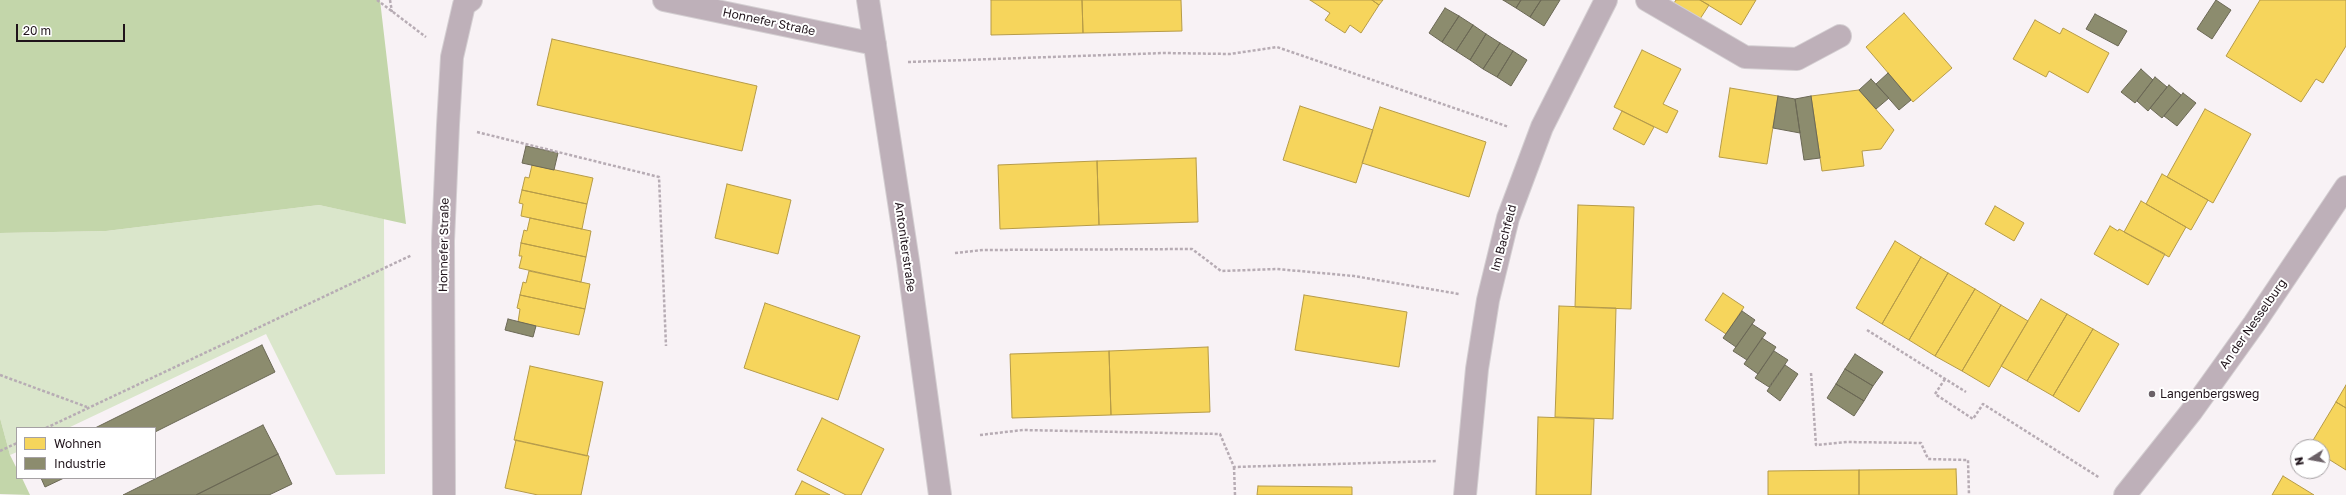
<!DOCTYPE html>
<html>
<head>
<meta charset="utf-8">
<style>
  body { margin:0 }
  #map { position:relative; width:2346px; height:495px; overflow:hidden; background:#f8f2f5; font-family:"Golos Text",sans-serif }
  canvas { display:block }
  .legend { position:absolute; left:16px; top:427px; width:140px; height:52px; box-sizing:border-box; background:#fff; border:1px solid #a5a1a3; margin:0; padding:5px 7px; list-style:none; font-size:12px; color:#1f131a }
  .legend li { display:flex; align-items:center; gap:8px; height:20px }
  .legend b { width:20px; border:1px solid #a5a1a3 }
  .north { position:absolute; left:2290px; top:439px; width:40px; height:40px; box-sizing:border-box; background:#fff; border:1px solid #a5a1a3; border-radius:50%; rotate:259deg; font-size:11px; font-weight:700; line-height:16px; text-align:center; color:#1f131a }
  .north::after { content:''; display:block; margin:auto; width:14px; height:18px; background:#6b6167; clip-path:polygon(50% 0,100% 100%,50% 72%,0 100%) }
  .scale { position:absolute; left:16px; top:24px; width:109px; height:18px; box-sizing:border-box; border:2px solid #1f131a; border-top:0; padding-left:5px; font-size:12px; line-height:14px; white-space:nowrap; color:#1f131a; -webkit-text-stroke:3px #fff; paint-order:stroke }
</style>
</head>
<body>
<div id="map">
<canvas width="2346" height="495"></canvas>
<ul class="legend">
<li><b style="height:11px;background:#f6d55c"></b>Wohnen</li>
<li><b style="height:11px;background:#8c8c6e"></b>Industrie</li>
</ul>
<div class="north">N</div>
<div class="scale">20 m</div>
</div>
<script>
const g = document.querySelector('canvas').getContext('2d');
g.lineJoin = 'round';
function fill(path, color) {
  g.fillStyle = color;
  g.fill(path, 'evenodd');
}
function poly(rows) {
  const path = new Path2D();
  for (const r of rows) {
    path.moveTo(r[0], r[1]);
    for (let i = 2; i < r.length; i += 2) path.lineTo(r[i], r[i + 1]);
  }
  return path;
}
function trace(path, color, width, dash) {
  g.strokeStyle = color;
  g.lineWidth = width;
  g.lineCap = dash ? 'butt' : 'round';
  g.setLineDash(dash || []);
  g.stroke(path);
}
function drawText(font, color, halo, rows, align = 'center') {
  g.font = font + ' "Golos Text",sans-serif';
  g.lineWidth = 4;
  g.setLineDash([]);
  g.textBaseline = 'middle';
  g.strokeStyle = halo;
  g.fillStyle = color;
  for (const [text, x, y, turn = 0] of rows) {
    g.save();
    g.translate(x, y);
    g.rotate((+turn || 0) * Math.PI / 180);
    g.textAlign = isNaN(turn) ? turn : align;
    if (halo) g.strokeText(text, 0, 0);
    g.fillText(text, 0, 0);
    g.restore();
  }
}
const green = poly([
  [319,205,384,219,385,474,336,475,266,334,68,428,17,428,17,452,10,455,0,418,0,233,106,231]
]);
const forest = poly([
  [0,0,380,0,406,224,319,205,106,231,0,233],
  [0,418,10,455,17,469,17,478,22,478,30,495,0,494]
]);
const homes = poly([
  [991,0,1082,0,1083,33,991,35,991,0],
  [1082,0,1181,0,1182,31,1083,33,1082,0],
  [1310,0,1372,0,1379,5,1361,33,1350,25,1345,33,1325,20,1330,13,1310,0],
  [1372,0,1383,0,1379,5,1372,0],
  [1676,0,1700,0,1709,5,1700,19,1674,3,1676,0],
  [1700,0,1756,0,1741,25,1700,0],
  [2260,0,2346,0,2346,46,2323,83,2316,79,2301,102,2226,56,2260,0],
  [1904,13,1952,68,1913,102,1866,47,1904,13],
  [2035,20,2060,34,2063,28,2109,53,2088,93,2049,71,2046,77,2013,59,2035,20],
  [552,39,757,86,742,151,537,105,552,39],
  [1642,50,1681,69,1663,104,1678,111,1667,133,1614,107,1642,50],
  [1730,88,1778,96,1767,164,1719,157,1730,88],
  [1859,90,1894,130,1881,149,1862,151,1864,166,1822,171,1811,96,1859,90],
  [1300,106,1373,130,1356,183,1283,160,1300,106],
  [1380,107,1486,142,1469,197,1362,163,1380,107],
  [2205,109,2251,134,2213,203,2167,177,2205,109],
  [1622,111,1654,127,1644,145,1613,129,1622,111],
  [1196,158,1198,222,1099,225,1097,161,1196,158],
  [1097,161,1099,225,1000,229,998,165,1097,161],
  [532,165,593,178,587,204,522,190,525,177,529,178,532,165],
  [2162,174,2208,200,2191,230,2146,204,2162,174],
  [727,184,791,200,778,254,715,238,727,184],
  [522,190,587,204,582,229,521,216,523,204,519,203,522,190],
  [2141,201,2186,227,2169,257,2124,232,2141,201],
  [1578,205,1634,207,1631,309,1575,307,1578,205],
  [1995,206,2024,223,2014,241,1985,224,1995,206],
  [530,218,591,231,586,257,521,243,524,230,527,231,530,218],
  [2110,226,2118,231,2119,229,2165,254,2148,285,2094,254,2110,226],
  [1895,241,1921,257,1882,324,1856,308,1895,241],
  [521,243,586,257,581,282,519,268,522,256,519,256,521,243],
  [1921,257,1948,273,1909,340,1882,324,1921,257],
  [529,271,590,284,585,309,520,295,523,282,526,283,529,271],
  [1948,273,1975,289,1935,356,1909,340,1948,273],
  [1975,289,2001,305,1962,371,1935,356,1975,289],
  [1723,293,1744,307,1726,334,1705,320,1723,293],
  [520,295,585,309,579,335,518,322,520,309,517,308,520,295],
  [1304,295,1407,312,1399,367,1295,350,1304,295],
  [2041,299,2067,314,2027,381,2001,366,2041,299],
  [765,303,860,336,838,400,744,368,765,303],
  [2001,305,2028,321,1989,387,1962,371,2001,305],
  [1559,306,1616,308,1613,419,1555,417,1559,306],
  [2067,314,2093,329,2053,396,2027,381,2067,314],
  [2093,329,2119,344,2079,412,2053,396,2093,329],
  [1208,347,1210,412,1111,415,1109,351,1208,347],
  [1109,351,1111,415,1012,418,1010,354,1109,351],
  [530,366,603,382,587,456,514,440,530,366],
  [2346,385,2346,408,2336,402,2346,385],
  [2336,402,2346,408,2346,470,2322,455,2322,447,2309,447,2336,402],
  [1538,417,1594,419,1591,495,1536,495,1538,417],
  [822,418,884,449,861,495,846,495,797,470,822,418],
  [516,440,589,456,581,495,538,495,505,488,516,440],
  [1956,469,1957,495,1859,495,1859,470,1956,469],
  [1859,470,1859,495,1768,495,1768,471,1859,470],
  [2283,476,2314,495,2272,495,2283,476],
  [802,481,830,495,795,495,802,481],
  [1258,486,1352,487,1352,495,1257,495,1258,486]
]);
const industry = poly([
  [1503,0,1521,0,1516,8,1503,0],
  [1521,0,1541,0,1530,17,1516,8,1521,0],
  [1541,0,1560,0,1544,26,1530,17,1541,0],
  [2216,0,2231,10,2212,39,2197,29,2216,0],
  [1445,8,1459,16,1442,42,1429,33,1445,8],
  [2095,14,2127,31,2118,46,2086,29,2095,14],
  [1459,16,1473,25,1456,51,1442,42,1459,16],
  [1473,25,1486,34,1470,60,1456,51,1473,25],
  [1486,34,1500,43,1483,69,1470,60,1486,34],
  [1500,43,1513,51,1497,77,1483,69,1500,43],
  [1513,51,1527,60,1511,86,1497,77,1513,51],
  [2141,69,2153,80,2135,103,2121,92,2141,69],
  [1888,73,1911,100,1899,110,1876,84,1888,73],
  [2155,77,2167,87,2148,111,2137,101,2155,77],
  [1871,79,1889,98,1876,109,1859,90,1871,79],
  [2169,85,2181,95,2162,118,2150,108,2169,85],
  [2183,93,2196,103,2177,126,2164,116,2183,93],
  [1778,96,1795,99,1800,133,1773,128,1778,96],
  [1811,96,1820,158,1804,160,1795,99,1811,96],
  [526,146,558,153,554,170,522,163,526,146],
  [1742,311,1755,320,1736,347,1723,338,1742,311],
  [508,319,536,326,533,337,505,330,508,319],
  [1752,324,1766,333,1747,360,1733,351,1752,324],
  [1762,338,1776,347,1758,374,1744,364,1762,338],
  [262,345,275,372,155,432,155,428,95,428,262,345],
  [1774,351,1788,360,1769,387,1755,378,1774,351],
  [1855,354,1883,372,1873,386,1845,369,1855,354],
  [1785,365,1798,374,1780,401,1767,391,1785,365],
  [1845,369,1873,386,1864,401,1836,384,1845,369],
  [1836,384,1864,401,1854,416,1827,398,1836,384],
  [263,425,278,454,196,495,123,495,263,425],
  [278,454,292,484,269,495,196,495,278,454],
  [41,478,64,478,45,487,41,478]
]);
const path = poly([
  [377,0,426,37],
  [390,0,392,12],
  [908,62,1164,53,1230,54,1277,47,1509,127],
  [477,132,659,177,666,346],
  [955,253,983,250,1192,249,1221,271,1277,269,1354,276,1459,294],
  [1867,330,1966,392],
  [1811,373,1816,445,1847,442,1921,443,1928,459,1968,460,1969,495],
  [0,375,87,407],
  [1945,379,1935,394,1973,419,1983,404,2100,478],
  [46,428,412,255],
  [980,435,1023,430,1220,434,1234,467,1437,461],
  [0,451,17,443],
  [1234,467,1235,495]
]);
const minor = poly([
  [664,0,875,44],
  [868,0,908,261,940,495],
  [1647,0,1745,57,1797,59,1840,36],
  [444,495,443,241,448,125,452,57,464,5,471,0],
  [1465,495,1477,369,1488,300,1508,218,1542,127,1606,0],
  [2125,495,2191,412,2254,324,2346,187]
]);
const markers = [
  [2152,394,4,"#6b6167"]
];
const streetNames = [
  ["Honnefer Straße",769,22,12],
  ["Im Bachfeld",1504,238,-75],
  ["Honnefer Straße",444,245,-89],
  ["Antoniterstraße",905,247,82],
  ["An der Nesselburg",2253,324,-55]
];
const poiNames = [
  ["Langenbergsweg",2160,394]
];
fill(green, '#dae6cb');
fill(forest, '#c3d6aa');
fill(homes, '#f6d55c');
trace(homes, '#b69b48', 1);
fill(industry, '#8c8c6e');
trace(industry, '#6b6855', 1);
trace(minor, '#d4cfd2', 24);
trace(path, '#b7acb4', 2.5, [3, 2]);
trace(minor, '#beb0b9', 22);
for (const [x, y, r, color] of markers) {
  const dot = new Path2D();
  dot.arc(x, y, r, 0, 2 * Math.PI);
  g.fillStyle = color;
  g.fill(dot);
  trace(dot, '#fff', 1.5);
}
drawText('12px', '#1f131a', '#fff', streetNames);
drawText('12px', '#1f131a', '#fff', poiNames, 'left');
</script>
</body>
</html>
